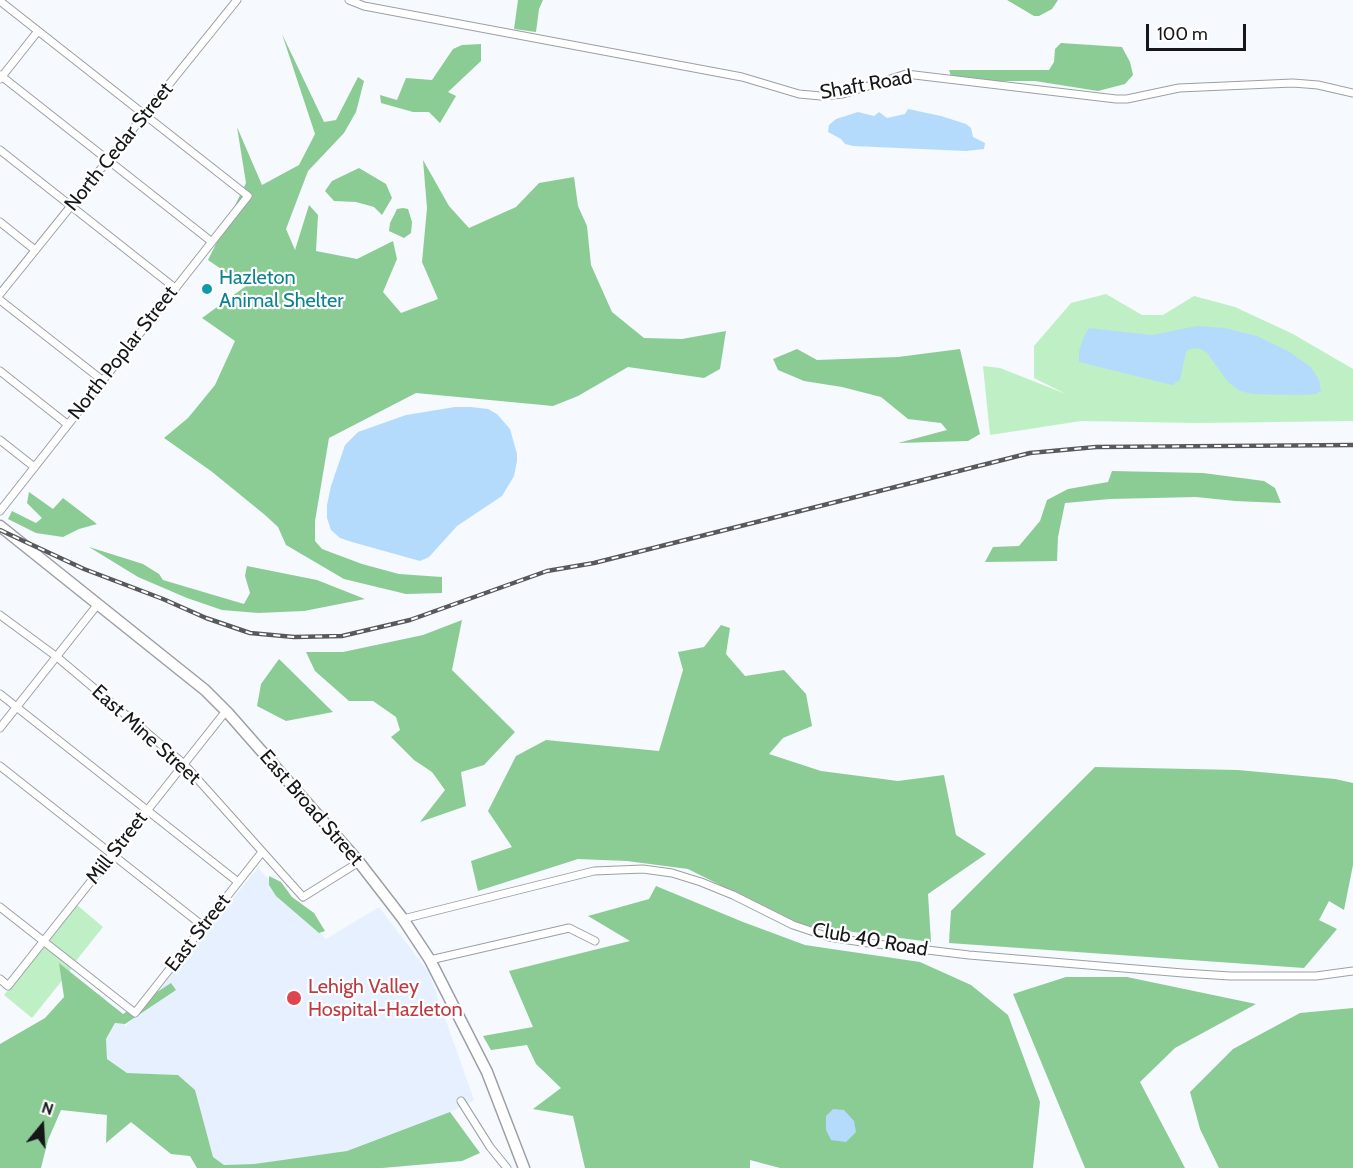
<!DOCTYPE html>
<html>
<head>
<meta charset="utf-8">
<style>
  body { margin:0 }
  #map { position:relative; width:1353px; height:1168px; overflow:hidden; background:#f6f9fe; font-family:Cabin,sans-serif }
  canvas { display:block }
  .north { position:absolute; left:12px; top:1096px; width:60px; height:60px; -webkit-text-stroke:4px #fff; paint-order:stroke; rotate:18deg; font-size:16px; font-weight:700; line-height:24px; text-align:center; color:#151719 }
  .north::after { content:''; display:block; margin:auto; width:21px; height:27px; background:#151719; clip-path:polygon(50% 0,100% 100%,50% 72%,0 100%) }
  .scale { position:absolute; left:1146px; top:24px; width:100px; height:27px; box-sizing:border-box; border:3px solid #151719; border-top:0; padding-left:8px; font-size:18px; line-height:21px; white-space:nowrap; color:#151719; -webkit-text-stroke:4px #fff; paint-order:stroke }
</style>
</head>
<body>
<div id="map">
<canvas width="1353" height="1168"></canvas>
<div class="north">N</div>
<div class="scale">100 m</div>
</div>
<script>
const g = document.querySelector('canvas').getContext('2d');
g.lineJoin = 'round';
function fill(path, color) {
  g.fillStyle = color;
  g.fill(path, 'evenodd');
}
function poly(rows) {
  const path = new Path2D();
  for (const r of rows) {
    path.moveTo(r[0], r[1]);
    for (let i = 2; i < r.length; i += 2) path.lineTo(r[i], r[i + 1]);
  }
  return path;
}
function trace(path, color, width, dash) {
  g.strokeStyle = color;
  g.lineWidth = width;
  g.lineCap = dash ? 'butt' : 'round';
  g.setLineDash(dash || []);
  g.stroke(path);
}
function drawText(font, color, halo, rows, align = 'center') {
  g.font = font + ' Cabin,sans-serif';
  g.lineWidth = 4.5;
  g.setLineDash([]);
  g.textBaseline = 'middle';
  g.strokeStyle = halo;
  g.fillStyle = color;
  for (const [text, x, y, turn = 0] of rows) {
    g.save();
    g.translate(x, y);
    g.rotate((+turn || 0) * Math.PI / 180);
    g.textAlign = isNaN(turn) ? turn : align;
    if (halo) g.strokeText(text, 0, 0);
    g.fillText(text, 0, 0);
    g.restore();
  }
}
const built = poly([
  [258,868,326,939,379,907,429,973,474,1100,450,1112,347,1151,254,1164,224,1165,213,1158,194,1090,178,1075,127,1073,107,1059,106,1039,116,1023,125,1024,125,1028]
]);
const green = poly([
  [1106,294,1142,315,1163,315,1194,296,1235,307,1293,334,1353,369,1353,421,1197,423,1081,421,990,435,983,366,1000,368,1066,394,1034,378,1034,346,1071,303],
  [77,905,103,927,75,962,48,941],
  [44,947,72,968,32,1018,4,995]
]);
const forest = poly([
  [518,0,543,0,539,9,536,32,514,29],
  [1007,0,1058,0,1052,9,1039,16,1034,16],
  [282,34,324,122,336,120,358,77,364,81,356,112,344,133,308,171,286,229,295,250,309,205,318,215,316,251,357,259,393,241,397,259,383,292,401,313,438,299,422,262,427,208,423,160,449,206,469,228,516,207,539,183,574,177,578,206,587,226,591,265,612,312,644,338,682,339,726,331,720,369,704,378,628,367,578,396,553,406,416,393,329,438,315,521,315,541,322,549,362,564,399,574,442,577,442,593,406,594,344,579,286,545,278,527,265,515,211,471,164,438,188,418,215,385,235,341,202,318,246,286,208,260,246,183,237,127,262,185,299,165,315,134],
  [1061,43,1122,47,1130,62,1133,75,1125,84,1098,91,1035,81,979,81,951,76,949,70,1049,70,1054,62,1055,49],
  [481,44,481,61,448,92,456,96,440,123,429,112,413,112,381,103,380,95,397,100,406,78,432,80,453,49,462,45],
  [359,168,386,184,392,198,382,215,374,207,356,202,334,201,325,191,332,181],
  [403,208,408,209,412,222,411,233,404,238,389,231,390,223,397,209],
  [797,349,817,360,898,357,960,349,980,434,968,441,898,443,947,430,941,423,908,419,881,397,842,387,804,381,778,370,773,359],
  [1112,471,1203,473,1264,481,1275,488,1281,503,1235,501,1196,497,1110,499,1065,503,1058,537,1057,561,985,562,993,547,1019,546,1040,521,1047,500,1068,489,1108,482],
  [29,492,53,509,63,498,97,524,79,529,63,537,36,533,8,519,12,511,36,523,42,518,27,503],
  [89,547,143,564,159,574,163,580,244,604,250,593,245,576,247,566,317,580,365,599,304,611,258,613,222,610,187,598,138,577],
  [462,620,452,670,515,732,484,765,461,772,466,806,420,822,445,790,432,772,414,760,391,737,400,730,396,717,373,701,349,701,315,671,306,652,343,652,423,635],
  [721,625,730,628,726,654,745,676,784,670,806,694,812,726,783,738,769,754,821,771,898,781,944,775,956,835,986,854,928,894,931,942,800,925,688,869,627,861,578,859,478,891,471,861,512,847,488,811,516,756,546,740,659,751,683,670,678,652,704,647],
  [279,659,333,712,286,721,257,706,261,684],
  [1095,767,1238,770,1335,779,1353,783,1353,865,1344,910,1329,901,1319,920,1337,929,1304,968,949,943,951,911],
  [269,876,281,882,292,897,314,913,325,931,319,933,276,896,269,885],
  [656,886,743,922,805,945,920,962,971,985,1008,1015,1040,1102,1033,1168,780,1168,750,1160,750,1168,585,1168,573,1116,533,1109,561,1088,536,1064,527,1045,491,1050,483,1036,533,1027,509,971,630,941,588,916,649,899],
  [59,963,123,1014,171,983,176,990,125,1024,115,1023,106,1039,107,1059,127,1073,178,1075,195,1090,213,1157,224,1165,254,1164,347,1151,450,1112,480,1153,462,1161,382,1168,197,1168,190,1156,171,1154,131,1122,106,1143,107,1115,61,1110,48,1140,41,1168,0,1168,0,1044,45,1018,64,997],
  [1066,977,1127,977,1256,1004,1175,1048,1140,1082,1185,1168,1085,1168,1013,994],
  [1353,1008,1353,1168,1219,1168,1200,1129,1190,1092,1233,1049,1300,1013]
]);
const water = poly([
  [908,109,941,116,966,124,971,128,973,137,985,143,984,149,966,151,853,146,845,144,841,139,828,132,829,125,836,119,858,112,874,116,879,112,887,118,905,114],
  [1197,326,1225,328,1257,336,1288,351,1311,367,1319,380,1321,391,1316,394,1298,395,1253,394,1240,391,1228,382,1207,353,1199,348,1189,349,1186,352,1180,380,1172,385,1079,362,1079,352,1084,336,1089,328,1152,335],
  [455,407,471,407,488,409,497,414,510,429,517,454,517,461,514,476,502,496,457,526,429,557,420,561,352,542,340,538,331,530,327,518,327,505,331,486,345,445,358,432,406,415],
  [833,1109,844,1110,854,1121,856,1132,846,1142,831,1140,826,1130,826,1116]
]);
const minor = poly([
  [349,0,364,6,742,77,799,94,821,96,843,94,906,74,1116,99,1127,99,1179,88,1293,83,1318,85,1353,93],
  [0,1,248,196,0,511],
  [0,75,212,242],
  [0,79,38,31],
  [0,150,175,288],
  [0,222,35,250],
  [0,294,237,0],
  [0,300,102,380],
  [0,371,67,424],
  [0,440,33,466],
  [0,615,57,657,184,764,303,897,359,862],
  [0,694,238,882],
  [0,728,98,604],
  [0,766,203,926],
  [0,907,135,1013,262,852],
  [403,919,594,871,643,869,672,873,701,882,733,895,793,925,829,937,868,943,969,955,1183,973,1230,976,1316,976,1353,971],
  [430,960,569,928,595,941],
  [0,979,8,986,226,711],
  [461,1101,490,1147,507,1168]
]);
const highway = poly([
  [0,526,205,690,228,713,359,862,403,919,430,960,487,1072,524,1168]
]);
const rail = poly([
  [0,530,84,569,163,599,206,618,250,633,294,637,342,636,410,620,547,571,594,563,1030,453,1096,447,1353,445]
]);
const markers = [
  [207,289,6,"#0f9aa8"],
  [294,998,8,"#e0444e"]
];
const streetNames = [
  ["Shaft Road",866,85,-10],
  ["North Cedar Street",119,147,-51],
  ["North Poplar Street",123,353,-52],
  ["East Mine Street",146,735,42],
  ["East Broad Street",311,808,49],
  ["Mill Street",117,848,-52],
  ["East Street",198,933,-52],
  ["Club 40 Road",870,940,10]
];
const cultureNames = [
  ["Hazleton",219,278],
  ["Animal Shelter",219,301]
];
const healthNames = [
  ["Lehigh Valley",308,987],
  ["Hospital-Hazleton",308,1010]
];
fill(built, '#e6f0fe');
fill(green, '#bfefc4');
fill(forest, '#8bcc94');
fill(water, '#b4dbfc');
trace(minor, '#9ba0a6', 9);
trace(highway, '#9ba0a6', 13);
trace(minor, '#fff', 7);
trace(highway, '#fff', 10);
trace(rail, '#57595c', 4.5);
trace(rail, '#fff', 2, [7]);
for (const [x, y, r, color] of markers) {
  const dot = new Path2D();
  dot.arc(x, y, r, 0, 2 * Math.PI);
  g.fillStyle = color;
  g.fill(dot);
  trace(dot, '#fff', 2);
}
drawText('20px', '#151719', '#fff', streetNames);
drawText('20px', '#0d838f', '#fff', cultureNames, 'left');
drawText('20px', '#be3a42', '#fff', healthNames, 'left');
</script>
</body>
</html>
